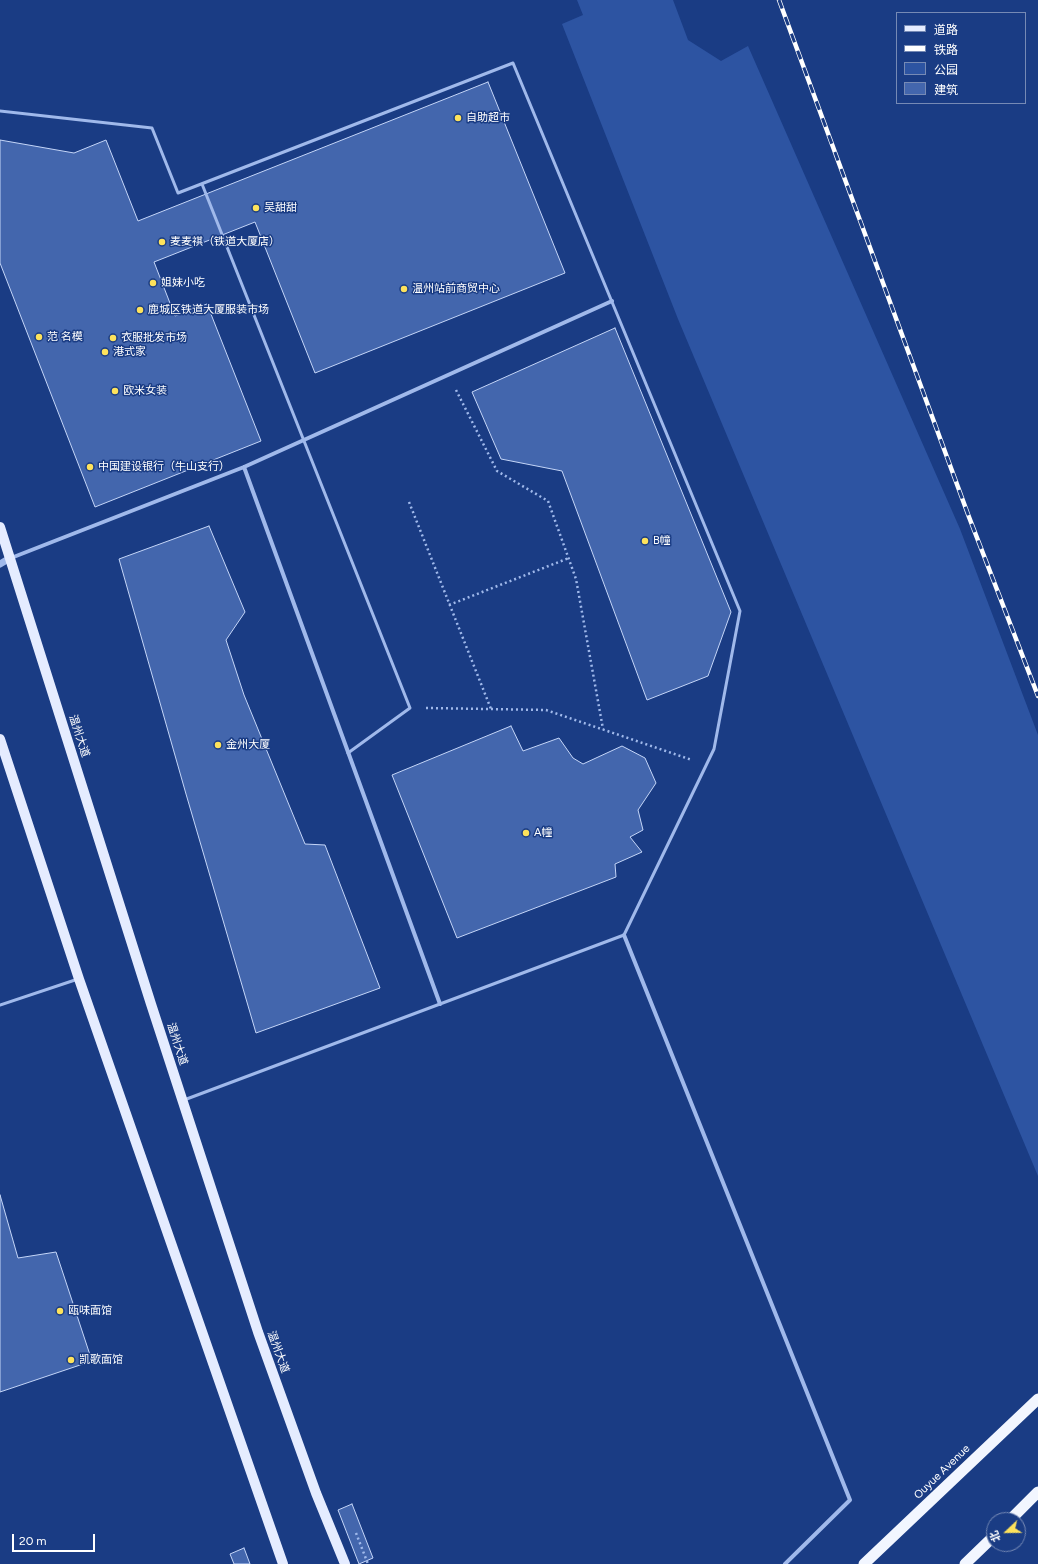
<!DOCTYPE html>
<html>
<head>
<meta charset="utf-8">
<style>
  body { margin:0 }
  #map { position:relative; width:1038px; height:1564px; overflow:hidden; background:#1a3c84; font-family:Figtree,"Noto Sans SC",sans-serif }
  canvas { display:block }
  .legend { position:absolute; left:896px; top:12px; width:130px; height:92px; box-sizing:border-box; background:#1a3c84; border:1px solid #768ab5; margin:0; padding:5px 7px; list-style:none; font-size:12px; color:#fff }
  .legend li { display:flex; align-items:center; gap:8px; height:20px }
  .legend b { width:20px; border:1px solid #768ab5 }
  .north { position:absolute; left:986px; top:1512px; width:40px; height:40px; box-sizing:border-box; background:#1a3c84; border:1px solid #768ab5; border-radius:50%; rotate:248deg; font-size:11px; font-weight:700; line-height:16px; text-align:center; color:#fff }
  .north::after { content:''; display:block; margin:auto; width:14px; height:18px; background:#fde25c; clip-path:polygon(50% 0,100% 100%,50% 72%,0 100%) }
  .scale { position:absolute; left:12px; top:1534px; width:83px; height:18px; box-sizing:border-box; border:2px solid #fff; border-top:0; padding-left:5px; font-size:12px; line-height:14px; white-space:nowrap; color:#fff; -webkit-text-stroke:3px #1a3c84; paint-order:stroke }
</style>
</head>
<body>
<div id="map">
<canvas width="1038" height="1564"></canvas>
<ul class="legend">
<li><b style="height:5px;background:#e5ecff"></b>道路</li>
<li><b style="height:5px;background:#fff"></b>铁路</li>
<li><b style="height:11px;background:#2d54a2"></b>公园</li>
<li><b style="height:11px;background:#4366ad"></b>建筑</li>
</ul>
<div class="north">北</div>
<div class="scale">20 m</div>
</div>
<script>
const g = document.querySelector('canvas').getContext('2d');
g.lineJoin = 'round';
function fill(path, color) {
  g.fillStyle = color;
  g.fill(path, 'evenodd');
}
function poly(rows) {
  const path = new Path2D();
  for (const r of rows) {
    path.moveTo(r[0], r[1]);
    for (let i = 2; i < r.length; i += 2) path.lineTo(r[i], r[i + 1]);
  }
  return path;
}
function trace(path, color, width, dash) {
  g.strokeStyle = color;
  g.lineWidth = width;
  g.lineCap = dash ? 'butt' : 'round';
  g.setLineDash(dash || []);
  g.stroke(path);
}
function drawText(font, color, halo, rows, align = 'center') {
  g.font = font + ' Figtree,"Noto Sans SC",sans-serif';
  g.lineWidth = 3;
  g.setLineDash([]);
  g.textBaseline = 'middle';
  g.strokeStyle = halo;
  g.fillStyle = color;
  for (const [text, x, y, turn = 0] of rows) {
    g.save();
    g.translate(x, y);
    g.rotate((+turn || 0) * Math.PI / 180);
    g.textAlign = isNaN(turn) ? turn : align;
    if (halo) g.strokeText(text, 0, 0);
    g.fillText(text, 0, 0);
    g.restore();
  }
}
const green = poly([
  [577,0,673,0,688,40,721,61,748,46,960,529,1038,735,1038,1176,678,319,562,24,583,15]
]);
const building = poly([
  [488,82,565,273,315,373,255,222,154,262,175,316,207,304,261,441,95,507,0,263,0,140,74,153,106,140,138,221,488,82],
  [615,328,731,612,708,676,647,700,562,471,501,459,472,392,615,328],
  [209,526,245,612,226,640,244,695,305,844,325,845,380,988,256,1033,186,794,119,559,209,526],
  [511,726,523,751,559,738,573,758,583,764,622,746,645,758,656,783,638,810,643,830,630,837,642,852,615,864,616,877,457,938,392,775,511,726],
  [0,1195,18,1258,56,1252,92,1361,0,1392,0,1195],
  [352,1504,373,1558,359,1564,338,1510,352,1504],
  [244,1548,250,1564,234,1564,230,1554,244,1548]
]);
const path = poly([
  [456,390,497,471,548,501,576,579,603,729],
  [409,502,491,709],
  [449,605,569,558],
  [426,708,546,710,692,760],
  [356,1533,368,1564]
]);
const service = poly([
  [0,111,152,128,178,193,513,63,740,611,714,749,624,935,184,1100],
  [202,184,410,708,348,753],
  [0,1005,78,979]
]);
const minor = poly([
  [244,467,440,1004],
  [11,558,244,467,612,301],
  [624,935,850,1500,785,1564]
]);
const tertiary = poly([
  [0,564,10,558]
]);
const primary = poly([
  [0,527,151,1004,258,1332,316,1493,345,1564],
  [0,739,79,979,283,1564]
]);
const trunk = poly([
  [1010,1520,1038,1492],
  [864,1564,1038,1399],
  [965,1564,994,1536]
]);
const rail = poly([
  [779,0,969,517,1038,696]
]);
const markers = [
  [458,118,4,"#fde25c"],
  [256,208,4,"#fde25c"],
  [162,242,4,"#fde25c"],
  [153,283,4,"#fde25c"],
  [404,289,4,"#fde25c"],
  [140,310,4,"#fde25c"],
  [39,337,4,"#fde25c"],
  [113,338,4,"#fde25c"],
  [105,352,4,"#fde25c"],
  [115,391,4,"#fde25c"],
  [90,467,4,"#fde25c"],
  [645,541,4,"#fde25c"],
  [218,745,4,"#fde25c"],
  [526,833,4,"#fde25c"],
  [60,1311,4,"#fde25c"],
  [71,1360,4,"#fde25c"]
];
const poiNames = [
  ["自助超市",466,118],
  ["吴甜甜",264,208],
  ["麦麦祺（铁道大厦店）",170,242],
  ["姐妹小吃",161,283],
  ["温州站前商贸中心",412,289],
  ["鹿城区铁道大厦服装市场",148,310],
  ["范 名模",47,337],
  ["衣服批发市场",121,338],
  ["港式家",113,352],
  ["欧米女装",123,391],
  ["中国建设银行（牛山支行）",98,467],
  ["B幢",653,541],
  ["金州大厦",226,745],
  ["A幢",534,833],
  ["瓯味面馆",68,1311],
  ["凯歌面馆",79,1360]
];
const streetNames = [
  ["温州大道",79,736,72],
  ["温州大道",177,1044,72],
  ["温州大道",278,1352,70],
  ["Ouyue Avenue",942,1472,-44]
];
fill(green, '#2d54a2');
fill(building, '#4366ad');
trace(building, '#c5d6f8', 1);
trace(path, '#a0b9eb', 2.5, [2, 3]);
trace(service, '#a0b9eb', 3);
trace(minor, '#a0b9eb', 4);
trace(tertiary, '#a0b9eb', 7);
trace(primary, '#e5ecff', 10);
trace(trunk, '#f2f6ff', 11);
trace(rail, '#fff', 4.5);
trace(rail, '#1a3c84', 3, [9]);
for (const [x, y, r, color] of markers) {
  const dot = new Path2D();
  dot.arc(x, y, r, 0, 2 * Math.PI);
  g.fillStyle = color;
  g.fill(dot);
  trace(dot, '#1a3c84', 1.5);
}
drawText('11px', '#fff', '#1a3c84', poiNames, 'left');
drawText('11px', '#fff', '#1a3c84', streetNames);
</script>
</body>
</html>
